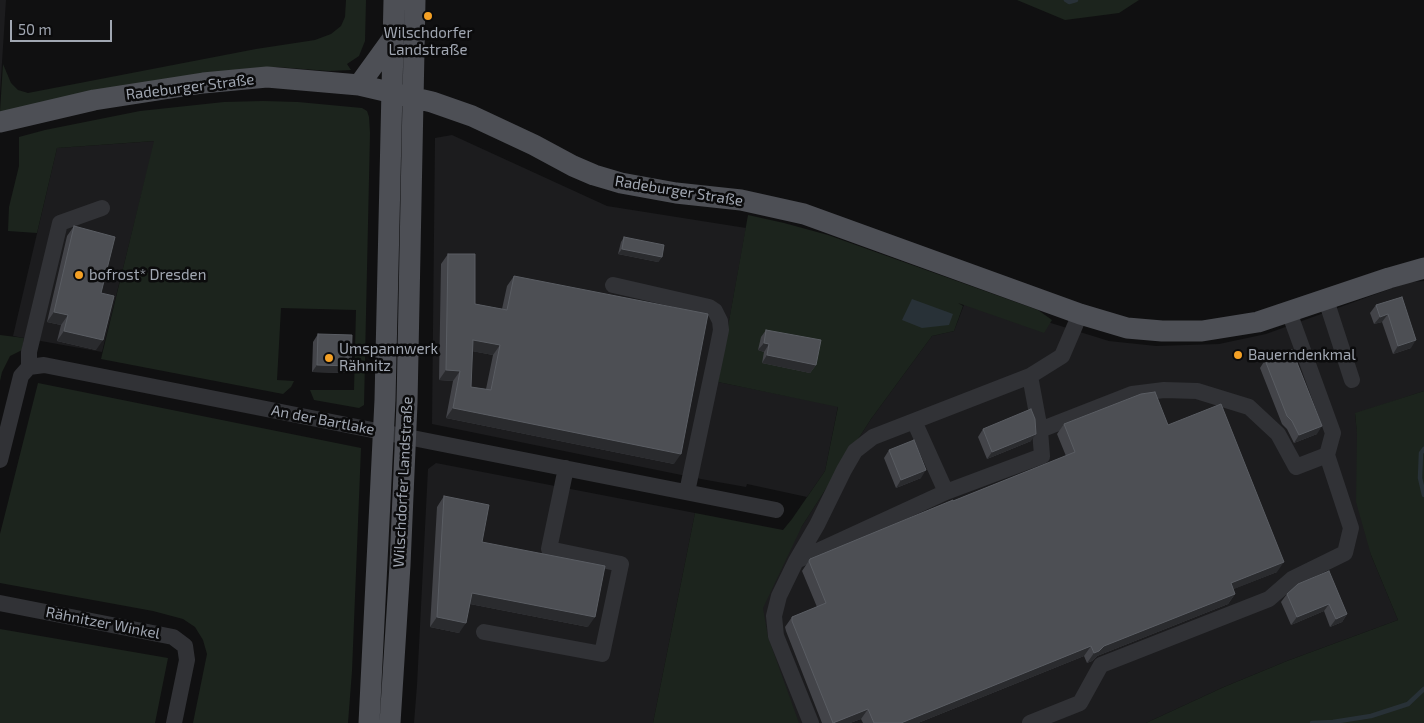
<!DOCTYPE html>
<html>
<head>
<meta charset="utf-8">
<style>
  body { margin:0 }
  #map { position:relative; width:1424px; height:723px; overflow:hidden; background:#101011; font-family:"Exo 2",sans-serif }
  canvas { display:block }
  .scale { position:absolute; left:10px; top:20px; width:102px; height:22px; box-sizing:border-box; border:2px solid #a1a7b2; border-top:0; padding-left:6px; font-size:15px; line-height:18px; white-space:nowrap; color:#a1a7b2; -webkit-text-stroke:4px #0b0b0c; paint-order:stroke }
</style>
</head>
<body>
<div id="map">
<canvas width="1424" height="723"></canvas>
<div class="scale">50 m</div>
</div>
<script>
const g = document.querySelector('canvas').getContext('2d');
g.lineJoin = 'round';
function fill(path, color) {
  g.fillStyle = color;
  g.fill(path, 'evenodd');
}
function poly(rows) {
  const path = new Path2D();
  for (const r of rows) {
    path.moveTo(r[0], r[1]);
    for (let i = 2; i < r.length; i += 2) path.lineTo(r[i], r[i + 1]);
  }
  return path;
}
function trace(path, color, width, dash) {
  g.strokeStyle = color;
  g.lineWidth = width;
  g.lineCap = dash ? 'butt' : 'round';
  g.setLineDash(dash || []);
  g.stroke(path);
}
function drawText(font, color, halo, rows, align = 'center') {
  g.font = font + ' "Exo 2",sans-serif';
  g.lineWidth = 5;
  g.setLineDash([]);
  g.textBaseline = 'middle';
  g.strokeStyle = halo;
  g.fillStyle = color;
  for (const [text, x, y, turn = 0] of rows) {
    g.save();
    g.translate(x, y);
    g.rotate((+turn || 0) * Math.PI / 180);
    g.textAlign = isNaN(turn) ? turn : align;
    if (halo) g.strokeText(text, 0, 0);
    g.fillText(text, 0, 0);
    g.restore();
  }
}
const built = poly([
  [0,0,6,0,0,94],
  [452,135,607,206,746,228,718,382,838,406,825,471,807,497,747,484,746,487,701,479,432,424,435,138],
  [155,141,102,352,13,336,57,148],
  [1424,281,1424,391,1355,414,1371,555,1398,620,1287,661,1224,687,1146,723,792,723,749,608,871,419,932,336,954,331,967,297,1109,341,1156,346,1219,344,1266,334,1409,282],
  [436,463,695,513,653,723,414,723,417,685,428,469]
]);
const green = poly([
  [346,0,366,0,365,41,359,56,347,64,351,70,329,71,277,67,2,114,0,111,3,64,11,83,18,90,28,93,256,49,315,40,331,34,341,26,345,17],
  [1017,0,1139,0,1119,13,1065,20],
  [263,101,298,102,362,108,367,111,369,117,370,133,364,405,359,408,314,400,310,390,354,390,356,310,281,308,277,380,294,381,291,387,283,394,101,359,154,141,57,148,37,233,8,231,9,207,19,166,19,137,45,130,140,111,224,102],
  [748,215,784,223,828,235,1038,310,1052,320,1044,333,958,303,963,306,954,331,932,336,871,419,802,526,763,608,768,637,799,723,653,723,695,513,783,530,792,519,825,471,838,407,718,382],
  [0,335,24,338,22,350,10,356,2,372,0,381],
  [38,383,361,448,352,671,348,723,193,723,207,654,203,640,195,627,183,619,153,611,0,583,0,534],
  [1424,391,1424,723,1146,723,1224,687,1287,661,1398,620,1371,555,1356,502,1357,434,1355,413],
  [0,629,168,658,155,723,0,723]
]);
const water = poly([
  [912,299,953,314,949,325,922,328,902,320]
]);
const stream = poly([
  [1066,0,1069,2,1076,0],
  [1424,449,1421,453,1420,478,1424,495],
  [1312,723,1333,722,1371,716,1408,704,1424,689]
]);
const minor = poly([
  [613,285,709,307,715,311,720,321,721,330,717,350,687,492],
  [1326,300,1352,380],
  [29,367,29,352,60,223,102,208],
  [914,421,946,492],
  [1040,430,1132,394,1164,390,1197,391,1249,407,1278,434,1296,467,1327,455],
  [0,460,21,376,29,367,44,365,776,510],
  [796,561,946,492,1042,456,1040,430,1030,376],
  [0,603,173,637,185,646,187,660,174,723],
  [484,632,602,654,621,564,549,549,566,468],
  [811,723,776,636,774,616,779,596,796,561,817,525,844,470,855,451,873,437,1030,376,1062,356,1080,314],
  [1030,723,1080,703,1101,665,1269,599,1292,579,1345,553,1351,528,1327,455,1333,433,1289,312]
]);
const major = poly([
  [359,85,393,38],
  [0,122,94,100,203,83,267,77,359,85,432,102,472,116,534,145,573,166,594,175,621,183,676,193,741,200,804,214,1080,314,1127,328,1162,331,1202,331,1258,322,1389,278,1424,268],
  [369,723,385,400,394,0],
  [390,723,400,565,407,403,415,0]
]);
const wall = poly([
  [74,226,101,293,96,350,57,341,61,325,47,322,67,236],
  [624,237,662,257,658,262,618,254,621,242],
  [448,254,475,304,502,309,507,286,514,276,674,464,446,418,453,381,439,380,441,264],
  [472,351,493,355,486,389,471,387],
  [1402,297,1411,348,1393,354,1382,322,1374,324,1370,313,1376,305],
  [766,330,816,365,810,373,762,363,764,352,758,350,761,337],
  [318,334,345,373,312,372,313,342],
  [1265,360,1317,434,1294,443,1287,429,1282,424,1260,368],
  [1064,424,1168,425,1277,572,1233,589,1235,594,1228,604,1097,656,1092,661,1087,663,1084,656,918,723,863,723,861,719,850,723,822,723,786,631,785,627,792,617,817,607,802,571,810,559,953,501,1066,456,1057,434],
  [983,429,1031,441,987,459,978,437],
  [889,450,921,478,896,488,884,458],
  [444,496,482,542,588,627,470,604,459,633,430,627,437,507],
  [1298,584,1347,614,1342,622,1330,627,1324,611,1291,625,1281,602,1287,594]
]);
const shadedWall = poly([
  [622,249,662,257,658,262,618,254],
  [54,312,68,315,61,325,47,322],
  [1388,314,1382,322,1374,324,1380,317],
  [64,331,103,340,96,350,57,341],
  [473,340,500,345,493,355,466,350],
  [1416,340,1411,348,1393,354,1398,346],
  [764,343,769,344,764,352,758,350],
  [767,355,816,365,810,373,762,363],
  [317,365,351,366,345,373,312,372],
  [446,370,460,371,453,381,439,380],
  [453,408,681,454,674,464,446,418],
  [1322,426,1317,434,1294,443,1299,435],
  [1036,434,1031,441,987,459,992,452],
  [926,470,921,478,896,488,901,480],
  [1284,562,1277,572,1224,593,1231,583],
  [472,593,595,617,588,627,465,603],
  [1235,594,1228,604,1097,656,1092,661,1087,663,1094,653,1104,646],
  [1329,604,1324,611,1291,625,1297,617],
  [1347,614,1342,622,1330,627,1336,619],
  [437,617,466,623,459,633,430,627],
  [1091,646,1084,656,918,723,901,723],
  [868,709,861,719,850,723,833,723]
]);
const building = poly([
  [74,226,115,237,101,293,114,296,103,340,64,331,68,315,54,312,74,226],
  [624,237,664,245,662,257,622,249,624,237],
  [448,254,475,254,475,304,507,310,514,276,708,314,681,454,453,408,460,371,446,370,448,254],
  [473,340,500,345,491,390,471,387,473,340],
  [1402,297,1416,340,1398,346,1388,314,1380,317,1376,305,1402,297],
  [766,330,821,340,816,365,767,355,769,344,764,343,766,330],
  [318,334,352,335,351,366,317,365,318,334],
  [1292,350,1322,426,1299,435,1292,421,1287,416,1265,360,1292,350],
  [1155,392,1168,425,1221,404,1284,562,1231,583,1235,594,1104,646,1099,651,1094,653,1091,646,901,723,874,723,868,709,833,723,792,621,792,617,826,603,809,561,810,559,953,500,953,501,1075,452,1064,424,1141,394,1155,392],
  [1031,409,1035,419,1036,434,992,452,983,429,1031,409],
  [914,440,926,470,901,480,889,450,914,440],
  [444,496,489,505,482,542,605,566,595,617,472,593,466,623,437,617,444,496],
  [1329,571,1347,614,1336,619,1329,604,1297,617,1287,594,1298,584,1329,571]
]);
const markers = [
  [428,16,5,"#f4a025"],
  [79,275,5,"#f4a025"],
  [1238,355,5,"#f4a025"],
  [329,358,5,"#f4a025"]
];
const poiNames = [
  ["Wilschdorfer",428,33,"center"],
  ["Landstraße",428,50,"center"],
  ["bofrost* Dresden",89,275],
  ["Umspannwerk",339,349],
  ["Rähnitz",339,366],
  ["Bauerndenkmal",1248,355]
];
const streetNames = [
  ["Radeburger Straße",190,87,-7],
  ["Radeburger Straße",679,191,9],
  ["An der Bartlake",323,420,11],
  ["Wilschdorfer Landstraße",403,482,-87],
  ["Rähnitzer Winkel",103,623,11]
];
fill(built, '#1c1c1e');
fill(green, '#1c241d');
fill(water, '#283137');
trace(stream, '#283137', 4.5);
trace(minor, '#313236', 16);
trace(major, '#4d4f55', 21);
fill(wall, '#434449');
fill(shadedWall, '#2a2b2e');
fill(building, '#4d4f54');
trace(building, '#5a5d63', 1);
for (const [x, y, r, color] of markers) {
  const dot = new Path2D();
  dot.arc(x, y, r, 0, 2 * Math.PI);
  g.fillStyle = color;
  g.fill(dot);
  trace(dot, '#0b0b0c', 2);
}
drawText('15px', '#a1a7b2', '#0b0b0c', poiNames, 'left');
drawText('15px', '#a1a7b2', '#0b0b0c', streetNames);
</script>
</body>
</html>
